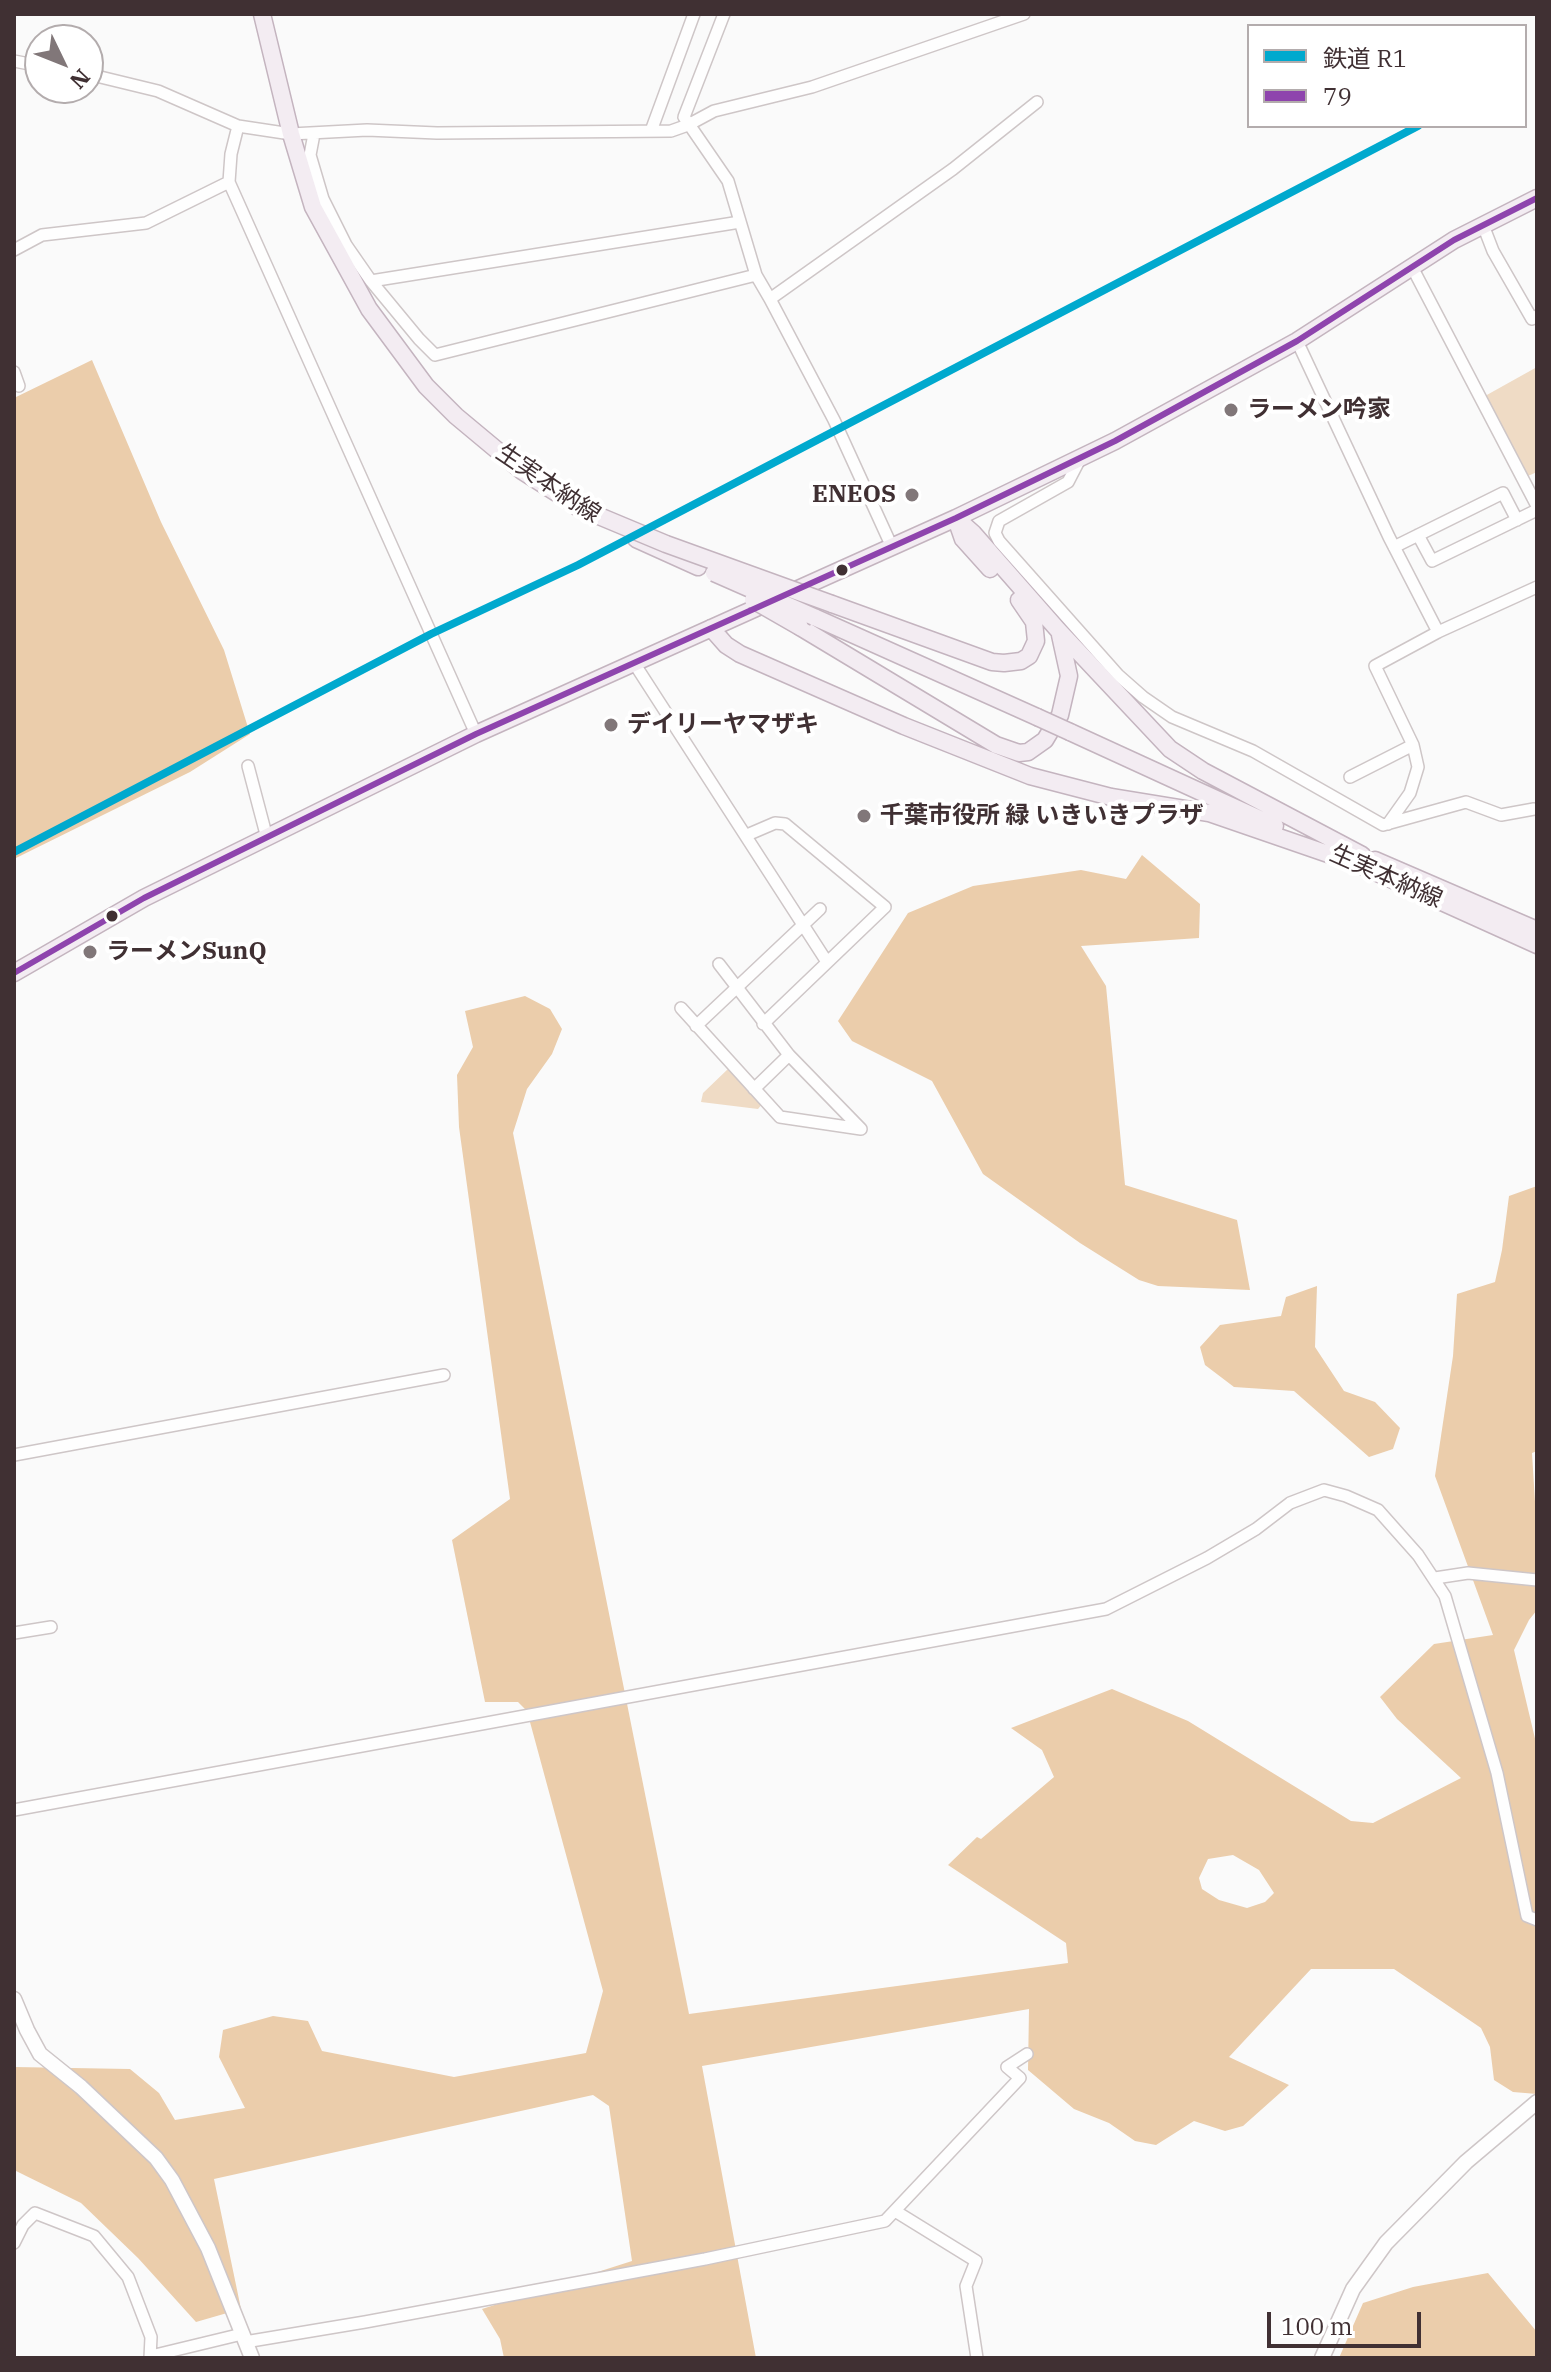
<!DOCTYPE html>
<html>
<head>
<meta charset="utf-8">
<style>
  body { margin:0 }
  #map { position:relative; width:1551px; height:2372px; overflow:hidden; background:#fafafa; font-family:"IBM Plex Serif","Noto Sans JP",serif }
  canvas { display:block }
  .frame { position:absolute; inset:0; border:16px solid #403033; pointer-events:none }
  .legend { position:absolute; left:1247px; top:24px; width:280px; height:104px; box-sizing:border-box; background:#fff; border:2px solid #b3acad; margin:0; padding:10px 14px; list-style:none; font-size:24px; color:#403033 }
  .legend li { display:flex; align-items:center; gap:16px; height:40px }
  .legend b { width:40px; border:2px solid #b3acad }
  .north { position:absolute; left:24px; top:24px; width:80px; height:80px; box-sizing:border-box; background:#fff; border:2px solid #b3acad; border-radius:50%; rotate:133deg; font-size:22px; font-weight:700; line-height:32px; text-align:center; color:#403033 }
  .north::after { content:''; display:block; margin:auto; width:28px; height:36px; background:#817779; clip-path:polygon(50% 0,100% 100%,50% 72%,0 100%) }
  .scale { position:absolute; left:1267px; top:2312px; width:154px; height:36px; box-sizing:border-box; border:4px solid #403033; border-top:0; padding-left:10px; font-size:24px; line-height:28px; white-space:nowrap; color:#403033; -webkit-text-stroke:6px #fff; paint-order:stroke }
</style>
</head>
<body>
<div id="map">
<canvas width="1551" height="2372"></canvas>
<div class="frame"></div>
<ul class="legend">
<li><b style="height:10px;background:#00a9ce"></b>鉄道 R1</li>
<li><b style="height:10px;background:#8e44ad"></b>79</li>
</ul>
<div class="north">N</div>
<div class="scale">100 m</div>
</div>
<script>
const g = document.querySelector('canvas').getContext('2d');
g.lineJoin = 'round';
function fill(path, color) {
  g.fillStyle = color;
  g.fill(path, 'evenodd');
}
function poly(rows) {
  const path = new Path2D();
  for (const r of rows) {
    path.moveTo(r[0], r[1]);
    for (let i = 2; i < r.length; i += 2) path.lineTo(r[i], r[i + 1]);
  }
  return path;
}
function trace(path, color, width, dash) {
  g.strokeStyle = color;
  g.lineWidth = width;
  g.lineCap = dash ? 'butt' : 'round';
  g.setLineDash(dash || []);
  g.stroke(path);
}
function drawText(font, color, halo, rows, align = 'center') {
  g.font = font + ' "IBM Plex Serif","Noto Sans JP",serif';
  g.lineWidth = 8;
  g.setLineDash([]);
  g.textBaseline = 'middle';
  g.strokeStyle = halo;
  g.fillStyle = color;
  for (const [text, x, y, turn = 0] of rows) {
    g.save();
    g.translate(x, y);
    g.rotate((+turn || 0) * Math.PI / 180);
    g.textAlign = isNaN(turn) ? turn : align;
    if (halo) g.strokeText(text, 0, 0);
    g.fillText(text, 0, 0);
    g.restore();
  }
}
const green = poly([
  [1537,367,1537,472,1528,476,1485,396],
  [729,1068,763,1103,758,1109,701,1102,703,1093]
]);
const forest = poly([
  [92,360,161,522,224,650,250,734,190,772,14,859,14,398],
  [1142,855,1200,904,1199,938,1081,946,1106,986,1125,1185,1237,1220,1250,1290,1158,1286,1139,1280,1080,1243,983,1174,932,1081,852,1041,838,1021,908,913,973,886,1081,870,1126,879],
  [525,996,550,1009,562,1029,552,1054,527,1089,513,1133,689,2014,1068,1963,1066,1943,948,1865,977,1837,981,1839,1054,1777,1042,1750,1011,1728,1112,1689,1188,1721,1351,1821,1373,1823,1461,1778,1397,1719,1380,1697,1434,1644,1493,1635,1435,1476,1453,1356,1457,1294,1495,1282,1502,1250,1509,1196,1537,1186,1537,1451,1532,1453,1537,1534,1537,1610,1529,1620,1514,1650,1537,1747,1537,2094,1513,2092,1494,2080,1490,2047,1481,2028,1394,1969,1311,1969,1229,2057,1289,2085,1243,2126,1225,2131,1194,2121,1156,2145,1135,2141,1109,2123,1074,2109,1028,2070,1029,2009,702,2066,756,2358,504,2358,500,2339,482,2309,632,2261,609,2106,593,2095,214,2179,241,2309,196,2322,138,2258,81,2203,14,2170,14,2067,130,2069,159,2093,175,2120,245,2108,219,2057,223,2030,273,2016,308,2021,322,2051,454,2077,586,2053,603,1991,527,1711,518,1702,485,1702,452,1540,510,1499,459,1127,457,1075,473,1047,465,1011],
  [1233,1855,1259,1870,1274,1893,1265,1902,1247,1908,1219,1900,1202,1889,1199,1878,1208,1859],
  [1317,1286,1315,1347,1344,1391,1375,1402,1400,1428,1393,1449,1369,1457,1294,1391,1234,1387,1205,1365,1200,1347,1220,1325,1281,1316,1286,1297],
  [1488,2273,1537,2332,1537,2358,1339,2358,1363,2303,1413,2287]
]);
const street = poly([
  [724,14,684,117,728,181,756,275,770,299,953,169,1037,102],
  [14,61,40,66],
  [88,74,158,91,238,126,291,134,367,130,437,133,671,131,688,125,714,111,812,87,1024,14],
  [238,126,231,154,229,182,476,734],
  [651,131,694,14],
  [314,134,310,155,323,199,346,245,371,281,740,222],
  [1483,225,1493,251,1532,319,1537,316],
  [14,250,42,235,146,223,229,182],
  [1412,267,1537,506],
  [371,281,419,339,435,355,756,275],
  [770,299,834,420,892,547],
  [1297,341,1389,537,1438,632],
  [14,372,19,386],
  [1081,457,1068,482,999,521,995,533,999,541,1118,675,1143,697,1172,717,1253,751,1383,825,1466,802,1501,815,1534,809],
  [1418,535,1432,561,1537,510],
  [1394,547,1503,493,1517,520],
  [634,663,827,962],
  [248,766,267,838],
  [1350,777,1413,745],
  [1388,824,1410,793,1418,767,1413,745,1375,666,1438,632,1537,587],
  [747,835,775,823,785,824,885,907,763,1024],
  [719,964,789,1055,861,1129],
  [681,1008,780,1117,861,1129],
  [696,1026,820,909],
  [754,1089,789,1055],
  [14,1455,444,1375],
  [1435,1578,1468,1573,1537,1580],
  [14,1633,51,1627],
  [14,1810,1106,1609,1207,1558,1256,1529,1290,1503,1324,1490,1346,1496,1378,1510,1418,1555,1445,1596,1497,1773,1527,1916,1537,1920],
  [895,2211,976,2261,966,2286,977,2358],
  [14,2243,23,2225,35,2213,94,2236,128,2277,151,2337,150,2358],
  [245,2342,365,2322,705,2259,885,2221,1020,2078,1007,2067,1027,2054],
  [151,2356,242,2334]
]);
const secondary = poly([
  [14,1999,27,2030,40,2054,81,2087,156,2158,172,2180,208,2248,252,2358],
  [1322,2358,1353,2289,1386,2243,1466,2162,1537,2102]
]);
const primary = poly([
  [262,14,291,134,313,207,369,309,426,386,456,416,522,471,588,513],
  [956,518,973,533,1058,630,1170,749,1203,771,1362,855],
  [956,519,963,539,990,569],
  [636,539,698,567],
  [832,604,992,662,1004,663,1021,661,1029,656,1036,641,1034,622,1019,600],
  [814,617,1037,717],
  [800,627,996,745,1019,753,1028,752,1045,740,1060,715,1069,676,1060,635],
  [711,628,726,645,740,654,904,726,1030,776,1111,797,1209,813,1360,865],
  [1070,732,1275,826],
  [1375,860,1537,930],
  [1351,861,1537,945],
  [14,973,144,898,476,734,956,518,1115,441,1297,341,1454,240,1537,198]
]);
const primaryBridge = poly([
  [575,506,666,544,832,604],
  [714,573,814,617],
  [753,600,800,627],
  [1037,717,1070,732]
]);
const bus1 = poly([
  [14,973,144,898,476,734,956,518,1115,441,1297,341,1454,240,1537,198]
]);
const rail1 = poly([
  [14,852,431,634,578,565,1418,126]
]);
const markers = [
  [1231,410,8,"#817779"],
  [912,495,8,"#817779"],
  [842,570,7,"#403033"],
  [611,725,8,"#817779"],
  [864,816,8,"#817779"],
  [112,916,7,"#403033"],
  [90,952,8,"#817779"]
];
const poiNames = [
  ["ラーメン吟家",1247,410],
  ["ENEOS",896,495,"right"],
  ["デイリーヤマザキ",627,725],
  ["千葉市役所 緑 いきいきプラザ",880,816],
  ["ラーメンSunQ",106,952]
];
const streetNames = [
  ["生実本納線",548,484,34],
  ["生実本納線",1386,877,24]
];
fill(green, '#efdbc5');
fill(forest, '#ebcdab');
trace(street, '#cec6c7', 14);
trace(secondary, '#cec6c7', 17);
trace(primary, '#c4b4bf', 19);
trace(street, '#fefefe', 11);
trace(secondary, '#fefefe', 14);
trace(primary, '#f3ecf2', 16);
trace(primaryBridge, '#c4b4bf', 19, []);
trace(primaryBridge, '#f3ecf2', 16);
trace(bus1, '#8e44ad', 6);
trace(rail1, '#00a9ce', 8);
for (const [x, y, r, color] of markers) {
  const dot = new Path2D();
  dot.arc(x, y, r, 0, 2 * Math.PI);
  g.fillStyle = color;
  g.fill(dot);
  trace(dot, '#fff', 3);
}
drawText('bold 24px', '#403033', '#fff', poiNames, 'left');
drawText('24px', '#403033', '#fff', streetNames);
</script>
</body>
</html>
